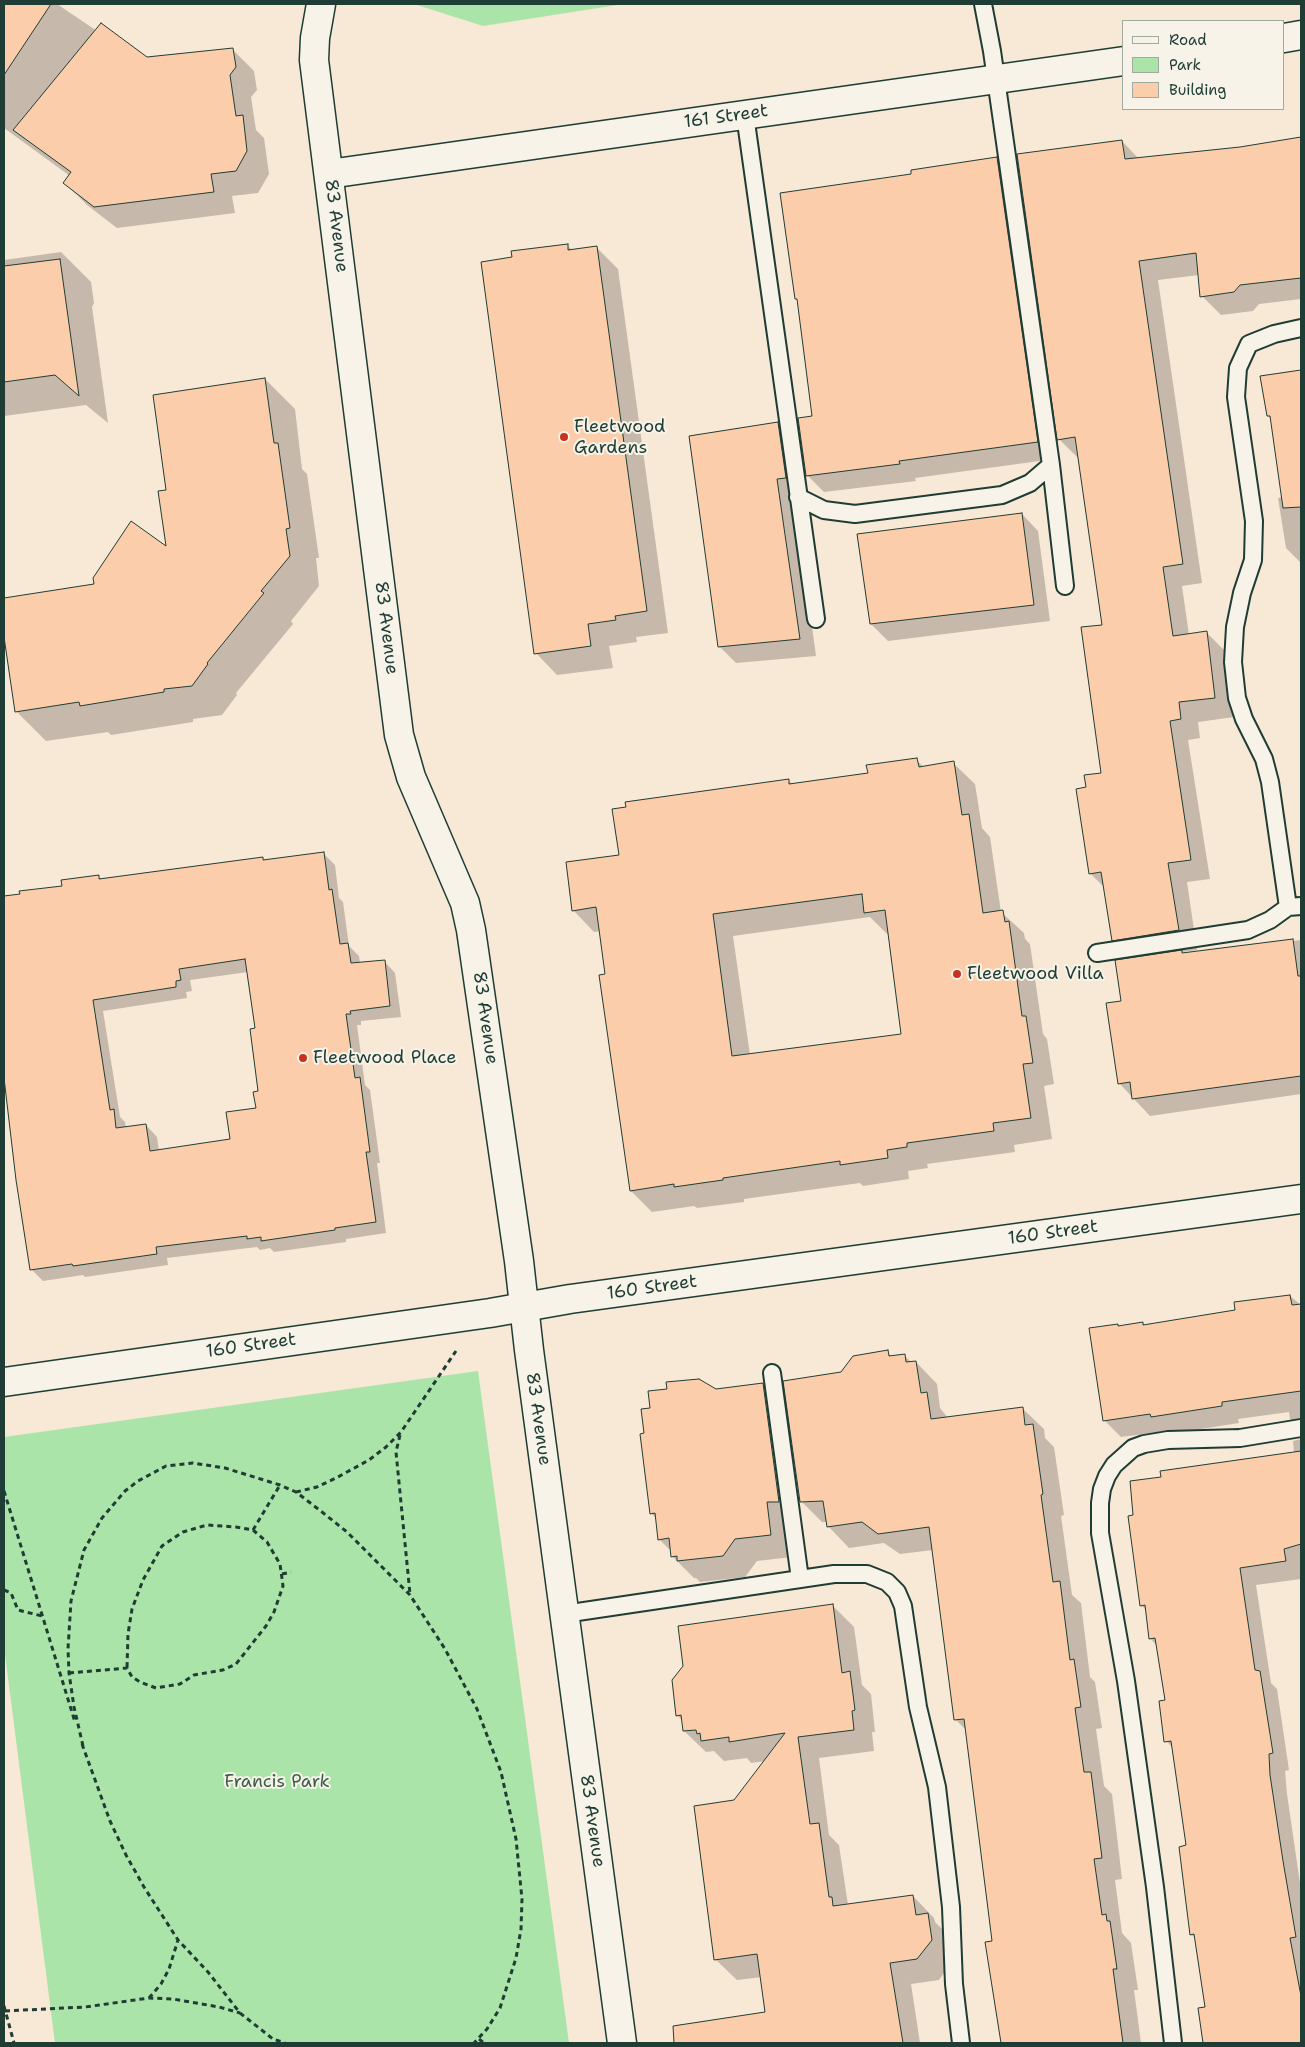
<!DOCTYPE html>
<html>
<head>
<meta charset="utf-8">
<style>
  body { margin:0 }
  #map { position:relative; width:1305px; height:2047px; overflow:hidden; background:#f8e8d6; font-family:"Shantell Sans",sans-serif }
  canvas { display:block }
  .frame { position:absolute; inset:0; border:5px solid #1f3d34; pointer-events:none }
  .legend { position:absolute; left:1122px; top:20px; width:162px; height:90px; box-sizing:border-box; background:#f7f3e8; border:1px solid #a1aaa0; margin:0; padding:6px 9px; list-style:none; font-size:15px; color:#1f3d34 }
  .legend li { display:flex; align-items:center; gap:10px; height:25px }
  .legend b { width:25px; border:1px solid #a1aaa0 }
</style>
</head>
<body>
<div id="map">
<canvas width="1305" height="2047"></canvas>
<div class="frame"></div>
<ul class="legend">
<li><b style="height:6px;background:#f7f3e8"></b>Road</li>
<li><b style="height:14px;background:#abe4a9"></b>Park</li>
<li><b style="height:14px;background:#fccdab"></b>Building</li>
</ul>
</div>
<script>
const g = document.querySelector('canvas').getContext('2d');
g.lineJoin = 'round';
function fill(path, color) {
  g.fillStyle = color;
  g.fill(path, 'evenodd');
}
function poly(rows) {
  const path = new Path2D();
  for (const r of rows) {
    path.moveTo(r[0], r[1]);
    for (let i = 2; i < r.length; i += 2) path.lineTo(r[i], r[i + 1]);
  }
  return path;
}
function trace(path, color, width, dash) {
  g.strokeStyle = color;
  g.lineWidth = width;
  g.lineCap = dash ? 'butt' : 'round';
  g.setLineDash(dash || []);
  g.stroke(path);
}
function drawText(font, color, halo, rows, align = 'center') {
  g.font = font + ' "Shantell Sans",sans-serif';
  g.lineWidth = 4;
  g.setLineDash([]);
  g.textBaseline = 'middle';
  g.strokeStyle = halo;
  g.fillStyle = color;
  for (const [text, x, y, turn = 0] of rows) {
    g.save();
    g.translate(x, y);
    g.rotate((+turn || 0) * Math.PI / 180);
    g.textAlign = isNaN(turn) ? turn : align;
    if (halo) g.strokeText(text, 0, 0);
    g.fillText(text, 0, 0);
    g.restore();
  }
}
const green = poly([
  [400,4,624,4,483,26,417,5],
  [478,1371,569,2043,55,2043,4,1647,4,1437]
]);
const shadow = poly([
  [4,4,57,4,97,31,147,58,232,49,254,71,257,90,251,97,256,130,264,138,269,174,258,193,232,196,235,213,117,228,87,205,65,183,70,176,4,128],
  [1301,138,1301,299,1259,304,1253,311,1221,315,1202,296,1199,275,1158,280,1202,583,1182,586,1189,635,1206,632,1226,652,1234,717,1198,722,1200,738,1188,740,1210,879,1187,882,1197,950,1182,952,1184,954,1301,940,1301,1094,1150,1116,1119,1083,1122,1002,1133,959,1114,940,1105,888,1090,873,1087,788,1102,774,1104,626,1078,458,1059,439,1122,141,1139,159,1240,148],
  [997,158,1013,175,1054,459,915,478,916,481,824,492,807,475,814,417,799,302,796,299],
  [567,245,572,250,596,247,618,269,668,633,636,637,637,642,609,646,613,668,557,675,536,653,513,259],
  [61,252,91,282,94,303,92,307,108,423,86,405,4,416,4,260],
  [1301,371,1301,563,1286,548,1278,498,1283,497,1272,420,1268,416,1262,377],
  [265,379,295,409,302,469,307,474,319,558,316,558,319,586,291,621,293,624,236,693,237,695,222,715,193,719,193,722,111,735,108,732,46,741,16,711,4,629,4,600,96,585,167,549,168,491],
  [778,423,795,440,794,496,816,656,736,663,719,646],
  [1022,514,1038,531,1050,621,888,641,871,624],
  [916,760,924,767,953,763,975,784,982,828,990,837,1001,912,1024,933,1025,939,1030,944,1043,1034,1047,1039,1054,1084,1044,1086,1052,1139,1014,1145,1015,1152,927,1164,928,1168,908,1171,909,1179,863,1186,860,1183,744,1199,744,1202,697,1208,694,1206,652,1212,631,1191,615,1085,617,1085,607,975,601,931,594,932,573,910,620,856,788,780,793,785,869,774],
  [870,917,887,934,889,934,902,1035,750,1055,733,936],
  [323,853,335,865,339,898,343,902,349,946,359,956,360,964,384,961,395,973,401,1017,361,1021,361,1025,357,1025,365,1085,370,1090,380,1163,377,1163,386,1233,346,1239,346,1242,274,1252,270,1248,260,1250,257,1247,167,1258,168,1265,85,1277,83,1275,43,1281,31,1269,4,1069,4,898,63,887,98,876,102,880,262,859,265,861],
  [248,972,256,1029,260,1092,257,1109,231,1140,159,1151,157,1137,146,1125,126,1128,125,1122,120,1117,103,1011,187,998,186,992,192,991,190,980],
  [1290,1296,1301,1305,1301,1431,1290,1419,1289,1412,1238,1419,1239,1423,1169,1434,1166,1431,1121,1437,1104,1420,1118,1325,1120,1327,1143,1323,1145,1326,1236,1312],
  [887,1352,892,1357,904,1355,912,1363,916,1362,937,1384,940,1408,948,1418,1022,1408,1044,1429,1045,1438,1054,1447,1064,1515,1061,1516,1072,1595,1081,1603,1090,1677,1095,1682,1102,1728,1096,1729,1104,1786,1112,1794,1122,1879,1115,1880,1122,1933,1131,1943,1138,1990,1134,1990,1141,2043,1002,2043,987,1943,994,1942,966,1730,955,1719,933,1550,900,1554,884,1543,849,1548,828,1526,828,1522,822,1522,801,1501,842,1373],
  [763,1384,785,1406,792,1557,757,1561,745,1577,700,1582,696,1578,694,1578,672,1556,671,1551,659,1539,657,1519,651,1513,645,1434,652,1409,715,1390],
  [1301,1439,1301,1579,1256,1585,1271,1683,1277,1689,1289,1770,1285,1771,1287,1794,1301,1890,1301,2043,1204,2043,1200,2009,1206,2009,1196,1939,1191,1934,1188,1847,1174,1749,1166,1741,1166,1701,1157,1646,1150,1638,1147,1611,1141,1605,1135,1516,1163,1478,1294,1453,1293,1441],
  [832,1605,854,1627,862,1685,871,1694,875,1732,872,1732,874,1751,819,1758,829,1835,839,1845,848,1905,913,1896,934,1918,935,1922,949,1936,952,1962,939,1980,911,1984,920,2043,727,2043,724,2020,767,2013,762,1977,737,1980,715,1959,734,1801,766,1761,751,1763,747,1758,724,1761,714,1751,706,1752,684,1731,683,1721,677,1715]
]);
const building = poly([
  [4,4,51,4,4,75,4,4],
  [101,23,147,57,233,48,236,67,230,75,236,116,243,115,247,151,236,171,211,174,214,192,94,207,63,183,71,172,13,130,101,23],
  [1301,137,1301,278,1240,285,1234,292,1200,297,1196,253,1139,261,1183,564,1163,567,1173,636,1207,631,1215,698,1179,702,1181,719,1170,721,1191,860,1168,863,1179,930,1112,941,1101,872,1089,874,1076,789,1086,787,1084,775,1101,773,1081,627,1102,625,1075,437,1057,440,1017,154,1122,140,1125,159,1240,147,1301,137],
  [997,157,1038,442,899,461,900,464,806,476,798,418,812,416,797,299,795,299,780,193,911,174,911,170,997,157],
  [568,244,568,250,597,246,647,611,615,616,616,620,588,624,591,646,534,654,481,262,512,257,511,251,568,244],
  [60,259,79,396,55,375,4,382,4,266,60,259],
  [1301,370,1301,507,1283,508,1270,416,1267,416,1260,376,1301,370],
  [265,378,274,443,278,443,290,528,286,529,290,556,261,591,264,593,207,663,208,664,192,686,164,689,164,692,80,706,79,702,15,712,4,637,4,598,94,584,93,578,131,521,166,546,158,491,166,490,153,395,265,378],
  [778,422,786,478,777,479,800,639,718,647,689,436,778,422],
  [1022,513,1034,605,870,624,857,534,1022,513],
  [917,758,919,767,954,761,962,815,969,814,983,913,1003,910,1005,922,1009,921,1022,1016,1026,1016,1033,1063,1023,1064,1031,1118,993,1123,994,1131,907,1143,907,1147,887,1150,888,1158,840,1165,840,1161,723,1178,723,1180,674,1187,674,1184,630,1191,599,975,605,974,596,907,572,911,566,862,619,855,612,809,626,807,625,802,789,779,789,784,868,773,866,765,917,758],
  [862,894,864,913,885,910,901,1034,732,1056,713,914,862,894],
  [324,852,329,890,332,889,340,944,348,943,351,963,385,960,390,1006,350,1011,351,1014,346,1014,355,1078,360,1077,370,1152,366,1152,376,1222,335,1228,335,1230,261,1241,261,1237,247,1239,247,1236,156,1247,157,1254,73,1266,72,1264,30,1270,16,1180,4,1078,4,896,20,894,19,891,62,886,61,880,99,875,99,879,263,857,263,860,324,852],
  [245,959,255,1028,250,1029,258,1091,253,1092,256,1108,226,1112,230,1139,150,1151,146,1124,116,1128,114,1109,110,1110,93,1000,176,987,176,981,181,980,179,969,245,959],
  [1293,939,1298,976,1301,976,1301,1076,1132,1099,1130,1082,1118,1084,1106,1003,1121,1001,1115,960,1182,950,1182,953,1293,939],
  [1290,1295,1292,1305,1301,1304,1301,1391,1222,1402,1222,1406,1151,1417,1150,1414,1103,1421,1089,1328,1118,1324,1118,1326,1143,1322,1143,1325,1235,1310,1234,1302,1290,1295],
  [888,1350,889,1356,905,1354,906,1362,916,1361,921,1393,927,1392,931,1419,1023,1407,1025,1425,1033,1424,1043,1494,1041,1495,1053,1582,1060,1581,1070,1660,1074,1659,1081,1707,1075,1708,1084,1772,1091,1772,1102,1858,1094,1859,1102,1915,1106,1914,1107,1921,1110,1921,1117,1969,1113,1969,1123,2043,1001,2043,985,1942,992,1941,964,1719,954,1720,929,1527,878,1534,862,1522,827,1527,823,1501,800,1502,783,1381,841,1372,853,1356,888,1350],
  [699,1379,716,1389,763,1383,779,1502,767,1502,771,1535,735,1539,723,1556,677,1561,677,1556,671,1557,669,1538,658,1540,655,1513,650,1514,640,1434,644,1433,641,1409,650,1408,648,1391,667,1389,666,1382,699,1379],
  [1301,1451,1301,1544,1284,1549,1286,1561,1240,1568,1255,1670,1260,1671,1273,1753,1269,1754,1270,1775,1283,1861,1296,1937,1290,1938,1301,1996,1301,2043,1203,2043,1198,2008,1205,2007,1194,1934,1190,1935,1179,1847,1186,1845,1171,1741,1164,1742,1159,1701,1165,1700,1155,1638,1149,1639,1145,1605,1140,1606,1128,1516,1133,1515,1130,1481,1161,1477,1160,1471,1301,1451],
  [833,1604,842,1673,850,1671,855,1710,852,1711,854,1730,798,1737,810,1824,819,1823,829,1897,832,1897,833,1906,913,1895,916,1915,928,1913,932,1940,917,1959,890,1963,903,2043,674,2043,673,2026,765,2012,757,1954,714,1960,694,1806,734,1800,785,1733,729,1742,729,1737,701,1741,700,1733,697,1734,696,1730,683,1731,681,1715,676,1716,672,1680,683,1666,678,1626,833,1604]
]);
const path = poly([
  [400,1435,396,1452,410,1594],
  [4,1491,75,1722],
  [296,1492,317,1487,336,1478,369,1460,386,1447,401,1432,456,1351],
  [253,1530,280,1485],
  [282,1574,291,1572],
  [4,1590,11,1593,18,1610,42,1616],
  [69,1673,127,1668,132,1677,140,1682,156,1688,180,1684,194,1675,223,1670,236,1664,266,1626,274,1612,283,1586,280,1564,267,1542,253,1530,236,1527,207,1525,183,1532,162,1546,143,1580,132,1609,128,1634,127,1668],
  [82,1744,110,1821,126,1855,144,1887,178,1940,208,1972,240,2013,273,2039,285,2043],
  [83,1746,74,1707,69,1673,68,1649,71,1601,84,1550,102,1518,125,1491,138,1481,166,1466,193,1463,225,1468,280,1485,296,1492,322,1512,347,1532,410,1595,445,1649,477,1709,501,1772,516,1839,522,1899,521,1929,516,1958,500,2008,487,2029,474,2043],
  [149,1998,161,1984,169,1969,178,1940],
  [4,2006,14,2043],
  [5,2011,85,2007,149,1998,173,1999,219,2007,240,2013],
  [479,2039,484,2043]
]);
const lane = poly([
  [983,4,992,51,1051,465,1065,586],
  [745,115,816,619],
  [798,497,824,510,855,514,1002,495,1030,483,1051,465],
  [1288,907,1270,782,1264,759,1244,719,1237,698,1233,662,1235,627,1242,593,1253,560,1254,521,1236,397,1238,368,1249,344,1274,334,1301,328],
  [1097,953,1248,930,1270,920,1288,907,1301,906],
  [772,1373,800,1579],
  [564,1614,834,1574,867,1574,887,1582,897,1592,903,1606,918,1707,937,1787,951,1907,954,1984,961,2043],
  [1173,2043,1155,1887,1126,1681,1100,1533,1100,1503,1102,1489,1107,1476,1114,1465,1133,1448,1144,1444,1168,1440,1240,1438,1301,1428]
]);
const street = poly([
  [321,4,315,38,314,60,399,735,411,777,465,903,471,930,519,1261,529,1350,622,2043],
  [1284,38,1301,35],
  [329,174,1124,61]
]);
const secondary = poly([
  [4,1382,490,1313,570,1299,1301,1199]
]);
const markers = [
  [564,437,5,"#c8321e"],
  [957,974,5,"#c8321e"],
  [303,1058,5,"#c8321e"]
];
const streetNames = [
  ["161 Street",726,117,-8],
  ["83 Avenue",336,226,83],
  ["83 Avenue",386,628,83],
  ["83 Avenue",485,1018,82],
  ["160 Street",1053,1233,-8],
  ["160 Street",652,1288,-8],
  ["160 Street",251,1346,-8],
  ["83 Avenue",538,1419,82],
  ["83 Avenue",592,1821,82]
];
const poiNames = [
  ["Fleetwood",574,427],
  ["Gardens",574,448],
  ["Fleetwood Villa",967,974],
  ["Fleetwood Place",313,1058]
];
const parkNames = [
  ["Francis Park",277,1782]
];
fill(green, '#abe4a9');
fill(shadow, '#0003');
fill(building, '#fccdab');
trace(building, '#1f3d34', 1);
trace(lane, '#1f3d34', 20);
trace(street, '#1f3d34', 31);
trace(secondary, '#1f3d34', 31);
trace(path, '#1f3d34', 3, [5, 4]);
trace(lane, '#f7f3e8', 16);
trace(street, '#f7f3e8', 28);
trace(secondary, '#f7f3e8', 28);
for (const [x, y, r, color] of markers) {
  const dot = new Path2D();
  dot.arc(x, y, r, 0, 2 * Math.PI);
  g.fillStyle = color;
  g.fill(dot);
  trace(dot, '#f7f3e8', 2);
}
drawText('18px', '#1f3d34', '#f7f3e8', streetNames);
drawText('18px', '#1f3d34', '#f7f3e8', poiNames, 'left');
drawText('18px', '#3b5e4b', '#f7f3e8', parkNames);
</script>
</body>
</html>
